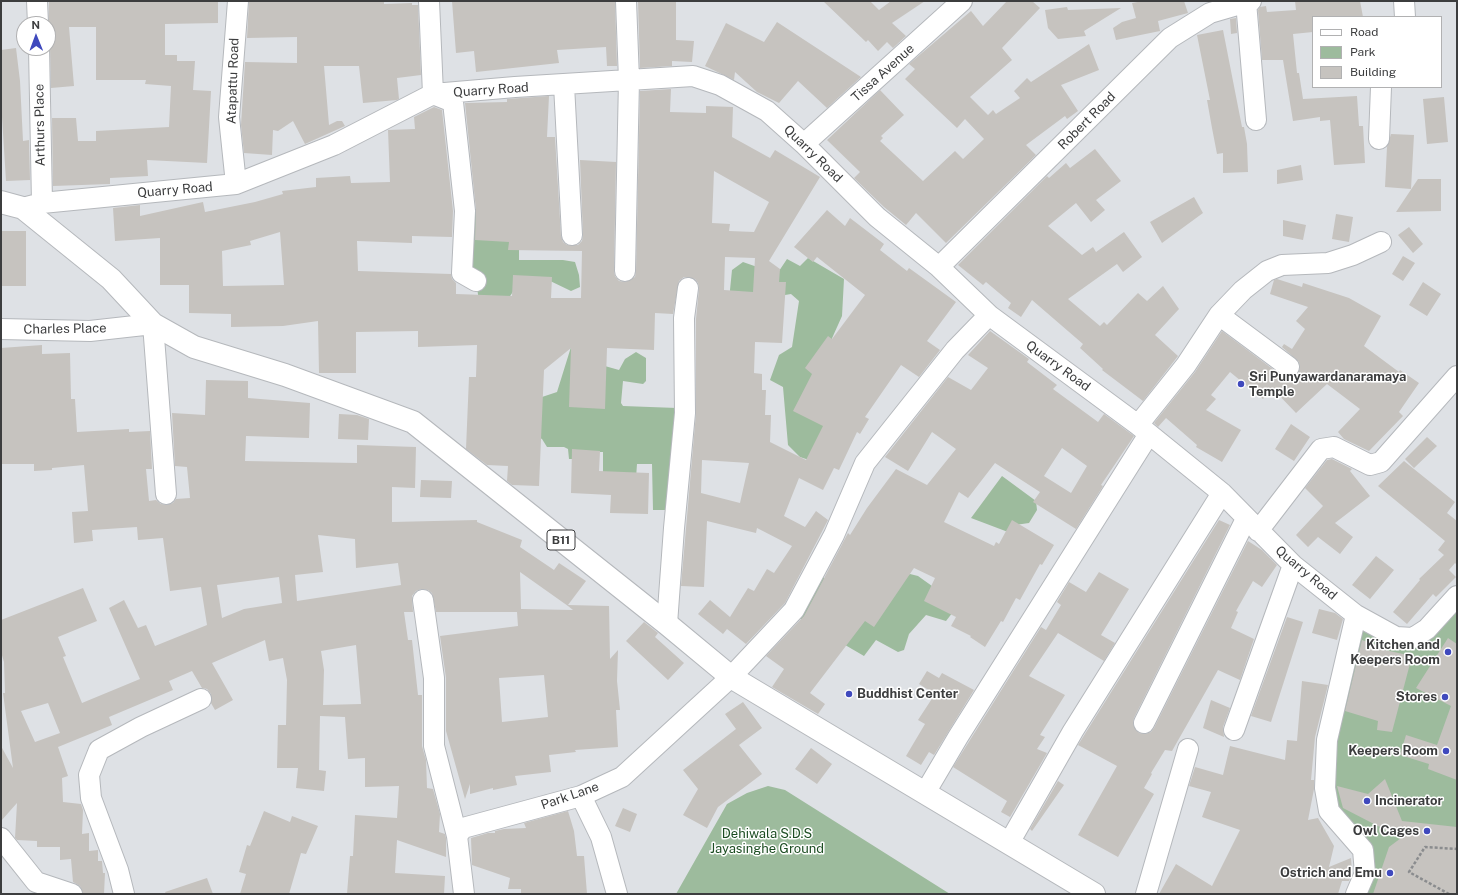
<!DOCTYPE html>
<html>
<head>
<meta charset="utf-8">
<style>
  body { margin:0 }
  #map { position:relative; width:1458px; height:895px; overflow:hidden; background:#dee1e5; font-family:"Public Sans",sans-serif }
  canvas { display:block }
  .frame { position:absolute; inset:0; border:2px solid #3c3d3e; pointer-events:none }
  .legend { position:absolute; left:1312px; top:16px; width:130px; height:72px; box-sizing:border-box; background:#fff; border:1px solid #b1b1b2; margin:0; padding:5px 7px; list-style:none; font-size:12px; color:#3c3d3e }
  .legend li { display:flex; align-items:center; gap:8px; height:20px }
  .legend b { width:20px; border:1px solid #b1b1b2 }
  .north { position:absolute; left:16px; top:16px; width:40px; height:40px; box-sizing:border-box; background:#fff; border:1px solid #b1b1b2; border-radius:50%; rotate:359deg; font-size:11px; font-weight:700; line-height:16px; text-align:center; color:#3c3d3e }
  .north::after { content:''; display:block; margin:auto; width:14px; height:18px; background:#3f49bd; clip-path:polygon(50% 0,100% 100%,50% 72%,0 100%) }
</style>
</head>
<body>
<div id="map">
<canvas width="1458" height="895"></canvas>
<div class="frame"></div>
<ul class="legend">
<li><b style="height:5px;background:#fff"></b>Road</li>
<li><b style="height:11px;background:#9dbb9d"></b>Park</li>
<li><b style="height:11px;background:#c6c3bf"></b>Building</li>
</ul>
<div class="north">N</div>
</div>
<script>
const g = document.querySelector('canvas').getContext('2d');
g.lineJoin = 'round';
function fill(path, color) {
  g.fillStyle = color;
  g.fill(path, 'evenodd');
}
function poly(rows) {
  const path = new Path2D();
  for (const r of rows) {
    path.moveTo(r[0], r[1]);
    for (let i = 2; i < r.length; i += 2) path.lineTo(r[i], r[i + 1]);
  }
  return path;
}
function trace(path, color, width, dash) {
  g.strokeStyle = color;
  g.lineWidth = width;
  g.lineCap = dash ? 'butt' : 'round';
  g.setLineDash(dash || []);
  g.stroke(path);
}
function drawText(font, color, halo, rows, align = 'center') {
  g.font = font + ' "Public Sans",sans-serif';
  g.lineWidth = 3;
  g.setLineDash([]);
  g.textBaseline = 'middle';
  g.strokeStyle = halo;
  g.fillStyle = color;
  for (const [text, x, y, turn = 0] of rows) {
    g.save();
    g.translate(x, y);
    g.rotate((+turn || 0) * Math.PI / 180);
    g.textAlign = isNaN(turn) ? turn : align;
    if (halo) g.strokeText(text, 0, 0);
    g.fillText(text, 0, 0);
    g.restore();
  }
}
const green = poly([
  [503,204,519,223,519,260,563,260,575,262,579,275,580,287,571,291,544,278,514,290,503,307,479,301,476,281,462,273,465,211],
  [808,258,844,279,842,316,816,374,842,395,815,462,800,457,788,445,783,387,770,380,779,355,792,347,799,301,791,294,761,299,731,309,730,290,732,270,743,262,777,274,787,259,800,266],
  [571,347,580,359,619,370,625,359,636,352,646,358,646,381,643,384,623,381,621,403,623,406,677,408,676,510,653,510,652,464,637,464,636,478,603,479,603,452,575,452,575,459,569,459,568,449,564,447,547,447,542,439,530,433,539,398,557,392],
  [1002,476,1036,501,1037,510,1029,523,1015,525,1008,532,971,518],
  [815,572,852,596,910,574,918,576,946,596,953,612,946,621,926,615,909,634,904,650,898,652,876,640,864,656,792,614],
  [1457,596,1457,894,1356,894,1365,873,1325,788,1356,615,1413,638],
  [768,786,785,790,950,894,676,894,727,804,747,793]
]);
const building = poly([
  [49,1,218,1,218,23,165,24,165,55,177,55,177,61,195,61,193,90,211,91,207,163,147,160,148,176,110,178,110,184,53,186,52,118,76,118,78,141,96,141,96,131,169,127,171,86,145,84,146,80,96,80,96,27,69,27,74,86,51,88,50,48,48,41],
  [249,1,384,1,384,4,412,3,412,5,418,5,421,75,397,78,399,99,397,100,363,103,359,66,324,66,329,125,337,121,342,121,345,126,305,144,293,121,278,131,273,130,272,155,244,153,241,125,245,62,297,63,297,37,247,38],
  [452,1,615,1,617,66,607,66,606,47,557,50,559,63,476,72,474,51,456,53],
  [638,1,676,1,676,40,694,41,692,62,672,61,672,66,640,68],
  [823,1,870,1,879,10,891,1,925,1,892,23,906,36,893,48,887,42,878,51,868,40,866,42],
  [1007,1,1032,1,1040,8,1002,48,1012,60,970,97,988,115,993,110,996,114,1020,98,1014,91,1027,78,1031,82,1089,44,1099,70,1061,85,1078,111,1067,119,1065,116,1026,145,1036,155,946,243,916,213,906,225,884,207,854,178,860,172,827,140,880,90,904,115,881,136,883,138,880,141,923,181,955,151,963,159,984,139,965,119,957,128,905,79,915,69,909,64,971,11,983,26],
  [1143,1,1184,1,1188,13,1158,21,1160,31,1116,40,1113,28,1122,22,1136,18,1132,3],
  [1295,1,1360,1,1363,17,1313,17,1313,32,1293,34,1297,73,1299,73,1303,99,1357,96,1359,126,1363,126,1365,163,1334,165,1330,120,1320,121,1320,117,1293,121,1283,60,1262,60,1258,10,1260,7,1266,6,1267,12,1296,10],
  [1067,7,1068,10,1121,8,1084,31,1086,36,1058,39,1048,28,1045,10],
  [1236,18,1237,33,1231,34,1230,19],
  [777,22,861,77,827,108,798,81,779,103,757,92,735,72,734,80,705,66,726,23,764,42],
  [1223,30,1242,127,1244,127,1247,144,1248,172,1223,173,1223,153,1217,154,1212,128,1207,100,1210,100,1197,35],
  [16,48,20,81,23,141,29,140,30,180,6,181,1,101,1,50],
  [671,89,670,112,706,113,706,106,733,107,732,137,770,158,775,150,820,177,769,261,780,269,779,282,786,282,782,343,755,342,754,373,762,374,762,390,766,390,765,415,771,415,770,442,806,460,823,426,793,411,812,374,805,368,828,336,832,339,865,295,817,257,813,262,794,247,827,210,845,226,850,218,884,244,880,250,907,271,909,268,956,302,927,341,940,350,919,377,901,365,865,417,869,419,860,434,857,432,839,470,834,468,823,490,799,478,784,516,805,527,816,511,828,520,785,603,746,644,727,629,723,634,698,614,710,600,730,617,748,588,754,591,767,569,774,573,792,546,757,528,756,533,707,521,704,587,681,586,696,413,696,319,699,289,698,283,695,279,684,277,679,281,673,314,655,313,654,350,607,348,605,409,569,407,571,348,544,370,539,486,512,485,507,481,508,466,487,465,466,449,469,377,476,377,477,345,418,347,418,331,356,332,356,373,319,373,318,321,283,326,231,327,231,314,189,313,189,285,160,285,160,238,115,241,113,208,140,205,140,216,203,202,205,212,255,202,283,194,282,191,316,187,316,178,350,176,351,183,390,182,388,130,415,129,414,117,434,107,442,110,453,211,452,237,412,236,412,243,357,241,358,271,451,274,452,279,456,283,456,294,512,296,513,275,552,277,551,298,581,298,582,251,508,250,509,242,475,240,476,210,465,103,507,102,507,99,549,96,547,137,555,137,561,236,563,242,567,245,578,245,582,241,583,235,580,160,616,162,614,271,615,276,619,281,625,282,635,277,636,271,640,91],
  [714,171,769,202,754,232,729,231,730,224,712,223],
  [280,232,284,285,223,286,222,251,251,245,250,241],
  [725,257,755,258,753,292,724,290],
  [702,460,749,463,740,503,701,493],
  [1444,97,1448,142,1427,144,1423,99],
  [1391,134,1414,135,1411,189,1385,187,1387,147],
  [1095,149,1121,181,1096,200,1105,210,1091,222,1076,203,1048,226,1082,255,1093,247,1096,252,1124,232,1142,257,1123,272,1117,264,1068,299,1100,326,1104,322,1107,325,1138,293,1147,301,1163,286,1179,309,1155,335,1178,356,1143,401,1102,370,1103,369,1080,348,1083,344,1032,300,1021,317,1008,308,1011,303,986,282,983,285,958,265,1047,176,1049,178,1066,163,1070,168],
  [1301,165,1303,180,1277,184,1277,170],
  [1418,179,1441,179,1441,211,1396,212],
  [1194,197,1203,213,1162,243,1150,222],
  [1336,214,1353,217,1349,242,1332,239],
  [1283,220,1306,225,1303,240,1283,236],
  [1409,227,1423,244,1413,253,1398,235],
  [1,231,26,231,26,286,1,286],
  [1403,256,1415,263,1403,281,1392,274],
  [1277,279,1302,287,1303,283,1349,298,1381,316,1364,346,1399,372,1400,370,1419,383,1399,412,1403,416,1369,451,1344,439,1338,432,1360,409,1327,384,1296,413,1272,388,1263,399,1230,372,1211,395,1216,399,1206,410,1241,430,1222,462,1196,447,1197,445,1166,418,1158,427,1154,423,1195,372,1222,331,1282,376,1288,378,1298,374,1300,368,1299,362,1282,347,1284,344,1292,349,1305,329,1296,321,1308,307,1270,294,1274,280],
  [1423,282,1441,294,1427,316,1409,305],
  [990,331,1029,359,1027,362,1057,385,1053,389,1098,422,1104,414,1134,436,1101,485,1103,486,1076,529,1033,502,1040,492,995,463,968,498,959,492,944,522,994,546,996,542,999,544,1012,520,1054,545,1042,565,1040,564,1020,600,1016,598,1003,622,1001,621,985,647,970,637,971,636,951,626,956,617,924,601,935,578,914,568,874,627,865,621,810,693,825,704,818,714,772,687,784,669,766,656,804,616,848,533,850,535,867,508,896,469,927,485,956,449,932,432,908,471,885,457,948,377,971,390,988,368,968,355],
  [1062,448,1087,466,1071,493,1044,476],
  [42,345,42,354,70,353,71,399,75,399,77,432,129,429,129,432,150,431,152,469,146,469,149,501,156,500,161,504,167,505,173,503,176,499,190,498,187,467,175,466,172,413,205,415,206,380,248,381,248,398,310,403,309,438,246,436,245,461,357,463,357,445,416,447,415,488,392,487,392,522,477,520,477,522,522,540,520,547,554,570,559,563,586,581,568,605,609,606,610,659,618,650,617,681,620,710,616,710,618,747,575,750,576,752,549,755,551,772,515,776,517,785,493,790,493,788,470,794,470,784,465,799,446,731,446,678,440,636,518,626,517,612,436,612,432,593,428,590,421,589,416,591,412,596,413,612,404,612,408,640,412,640,418,695,422,695,422,746,426,760,427,788,433,789,440,814,439,832,445,834,446,838,446,857,397,840,395,873,445,876,444,894,347,894,350,856,353,856,355,815,397,818,399,786,365,787,365,758,348,759,345,717,320,716,319,770,326,771,324,791,296,788,298,768,277,768,278,725,286,725,287,680,283,658,269,661,265,640,212,663,233,700,215,710,211,703,211,694,207,689,202,688,192,671,169,681,173,690,109,717,112,725,58,747,68,776,62,778,63,802,81,804,83,810,82,834,89,833,89,851,98,850,98,861,102,861,103,873,105,873,104,894,83,894,80,886,73,882,71,859,60,860,60,847,37,847,37,841,17,840,15,838,17,803,1,821,1,746,13,768,3,693,5,693,4,662,1,652,1,620,83,588,97,621,58,637,66,656,63,657,82,703,140,679,109,608,124,600,138,628,146,625,155,646,207,625,201,587,170,591,163,538,138,540,137,527,92,530,93,541,74,543,72,512,88,511,84,465,52,468,52,470,34,471,34,464,1,464,1,348],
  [318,535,355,539,356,568,398,563,401,585,297,601,295,575,323,572],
  [520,572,568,606,573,610,521,609],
  [279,577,282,603,244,609,222,618,217,585],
  [356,645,361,704,323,705,324,670,321,651],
  [544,675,548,717,502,722,499,678],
  [48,703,60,733,35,742,21,711],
  [339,414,357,415,369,419,368,440,338,439],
  [1291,424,1310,437,1294,461,1275,449],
  [1427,437,1437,446,1414,468,1405,459],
  [572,449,600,451,599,471,649,473,648,514,610,513,611,495,571,493],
  [1332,459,1352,469,1350,471,1370,496,1335,523,1353,537,1340,554,1318,537,1308,547,1296,535,1323,506,1305,488,1327,460],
  [1404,461,1455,502,1447,513,1457,521,1457,565,1455,563,1449,570,1456,577,1436,597,1433,594,1407,624,1393,612,1420,580,1419,579,1444,555,1438,550,1445,541,1378,486],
  [421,480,452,481,451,498,420,497],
  [1219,520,1230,525,1134,718,1133,724,1139,733,1145,734,1151,732,1154,728,1248,541,1262,550,1277,565,1262,587,1253,581,1236,611,1238,612,1231,628,1254,639,1240,680,1218,670,1172,751,1165,750,1151,773,1152,774,1144,788,1154,794,1118,857,1078,835,1117,766,1078,745],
  [1376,556,1394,570,1370,599,1352,585],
  [1099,572,1129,589,1101,635,1115,643,1104,661,1058,633,1029,676,1065,695,1040,735,1045,737,1037,749,1047,753,1010,817,1001,812,1007,801,953,767,1041,627,1046,630,1061,605,1057,602,1069,582,1086,592],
  [1319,609,1335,613,1343,619,1337,640,1312,633],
  [1287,617,1303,622,1271,722,1251,716],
  [644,622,658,633,655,637,684,663,668,680,626,641],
  [1448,638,1457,644,1457,780,1428,769,1429,764,1400,755,1406,735,1437,745,1451,706,1416,688],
  [1362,640,1386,648,1385,650,1412,656,1392,732,1377,730,1378,721,1345,711],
  [927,671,939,678,942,673,974,690,934,755,929,752,921,765,906,756,925,724,918,720,935,694,919,684],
  [1302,681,1328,685,1315,737,1311,780,1314,780,1314,789,1308,820,1318,818,1334,846,1329,867,1351,858,1352,873,1349,881,1342,881,1338,894,1159,894,1176,864,1212,886,1240,830,1202,817,1211,792,1189,786,1195,767,1223,775,1230,746,1285,760,1287,740,1297,741],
  [1211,700,1230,708,1223,727,1224,737,1203,728],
  [743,702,762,728,739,745,762,774,718,807,707,828,683,815,698,789,683,770,736,729,725,714],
  [811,748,832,764,817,784,795,769],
  [1385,779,1402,821,1457,827,1457,894,1373,894,1389,847,1401,838,1343,808,1337,786,1368,794],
  [1058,781,1064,785,1032,831,1030,829],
  [623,808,637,814,630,832,615,826],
  [264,811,290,822,292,816,318,826,306,854,301,853,289,894,240,894,246,874,239,872,247,845,250,846],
  [568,811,574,831,577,856,584,856,587,894,521,894,521,889,508,889,510,878,472,865,471,838,488,833,495,833,495,831,504,829,526,828,524,823],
  [207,878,213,894,166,894,165,892]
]);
const path = poly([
  [1449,894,1409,872,1425,847,1457,849]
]);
const minor = poly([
  [37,1,38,24],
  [429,1,433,94,453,102,465,211,462,273,476,281],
  [1404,1,1405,17],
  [1246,2,1256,120],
  [39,48,42,203],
  [564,85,572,235],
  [1379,139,1381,87],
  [804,144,962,1],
  [236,184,229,117,238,1],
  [23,208,42,203,236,184,334,145,433,94,515,87,693,76,720,85,767,111,804,144,877,217,939,267,989,315,1138,425,1222,493,1293,565,1356,615,1396,637,1413,638,1427,629,1457,596],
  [939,267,1170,38,1210,13,1251,1],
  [625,271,629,80,626,1],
  [1219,315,1289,367],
  [1,329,90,331,153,324,166,494],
  [1138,425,1186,365,1219,315,1243,290,1267,271,1282,265,1328,263,1353,255,1381,242],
  [1258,531,1321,449,1334,447,1370,465,1381,462,1457,376],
  [423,600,434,678,434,746,457,836,464,894],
  [667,624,674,528,685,413,684,318,688,288],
  [1144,723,1246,519],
  [1234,730,1293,565],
  [925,793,958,737,1149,434],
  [581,796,601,837,617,894],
  [457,836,463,828,581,796,622,777,731,677,794,610,834,535,865,463,955,350,989,315],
  [1,838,36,882,72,894],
  [1009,843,1073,731,1222,493],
  [124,894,118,870,91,798,89,775,99,750,141,727,201,699],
  [1146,894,1188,749],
  [1356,894,1365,873,1363,850,1329,811,1325,788,1327,740,1356,615]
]);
const major = poly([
  [1,202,23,208,111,279,153,324,194,347,285,375,413,422,667,624,731,677,1094,894]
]);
const markers = [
  [1241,384,4,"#3f49bd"],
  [1448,652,4,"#3f49bd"],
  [849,694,4,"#3f49bd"],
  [1445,697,4,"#3f49bd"],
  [1446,751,4,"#3f49bd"],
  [1367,801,4,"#3f49bd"],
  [1427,831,4,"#3f49bd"],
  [1390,873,4,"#3f49bd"]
];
const shields = [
  [561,540,28]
];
const shieldNames = [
  ["B11",561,540]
];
const streetNames = [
  ["Tissa Avenue",883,73,-42],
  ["Atapattu Road",233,81,-88],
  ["Quarry Road",491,90,-4],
  ["Robert Road",1087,121,-45],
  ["Arthurs Place",40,125,-91],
  ["Quarry Road",813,154,44],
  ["Quarry Road",175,190,-5],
  ["Charles Place",65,329,-1],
  ["Quarry Road",1058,366,36],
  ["Quarry Road",1306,573,40],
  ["Park Lane",570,796,-19]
];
const poiNames = [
  ["Sri Punyawardanaramaya",1249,377,"left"],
  ["Temple",1249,392,"left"],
  ["Kitchen and",1440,645],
  ["Keepers Room",1440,660],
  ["Buddhist Center",857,694,"left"],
  ["Stores",1437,697],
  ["Keepers Room",1438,751],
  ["Incinerator",1375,801,"left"],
  ["Owl Cages",1419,831],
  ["Ostrich and Emu",1382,873]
];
const parkNames = [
  ["Dehiwala S.D.S",767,834],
  ["Jayasinghe Ground",767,849]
];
fill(green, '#9dbb9d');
fill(building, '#c6c3bf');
trace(minor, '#b5b8bc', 22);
trace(major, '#b5b8bc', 24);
trace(path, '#8a8c8e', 2.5, [3, 2]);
trace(minor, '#fff', 20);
trace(major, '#fff', 22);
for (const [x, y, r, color] of markers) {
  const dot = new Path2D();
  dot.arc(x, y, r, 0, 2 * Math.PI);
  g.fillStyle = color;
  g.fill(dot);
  trace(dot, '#fff', 1.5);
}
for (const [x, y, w] of shields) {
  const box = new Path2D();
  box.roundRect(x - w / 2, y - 10, w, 20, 3);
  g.fillStyle = '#fff';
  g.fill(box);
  trace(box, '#3c3d3e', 1);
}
drawText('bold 12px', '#3c3d3e', null, shieldNames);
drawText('13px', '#3c3d3e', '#fff', streetNames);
drawText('bold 13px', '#3c3d3e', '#fff', poiNames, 'right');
drawText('13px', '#1c4d22', '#fff', parkNames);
</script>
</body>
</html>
